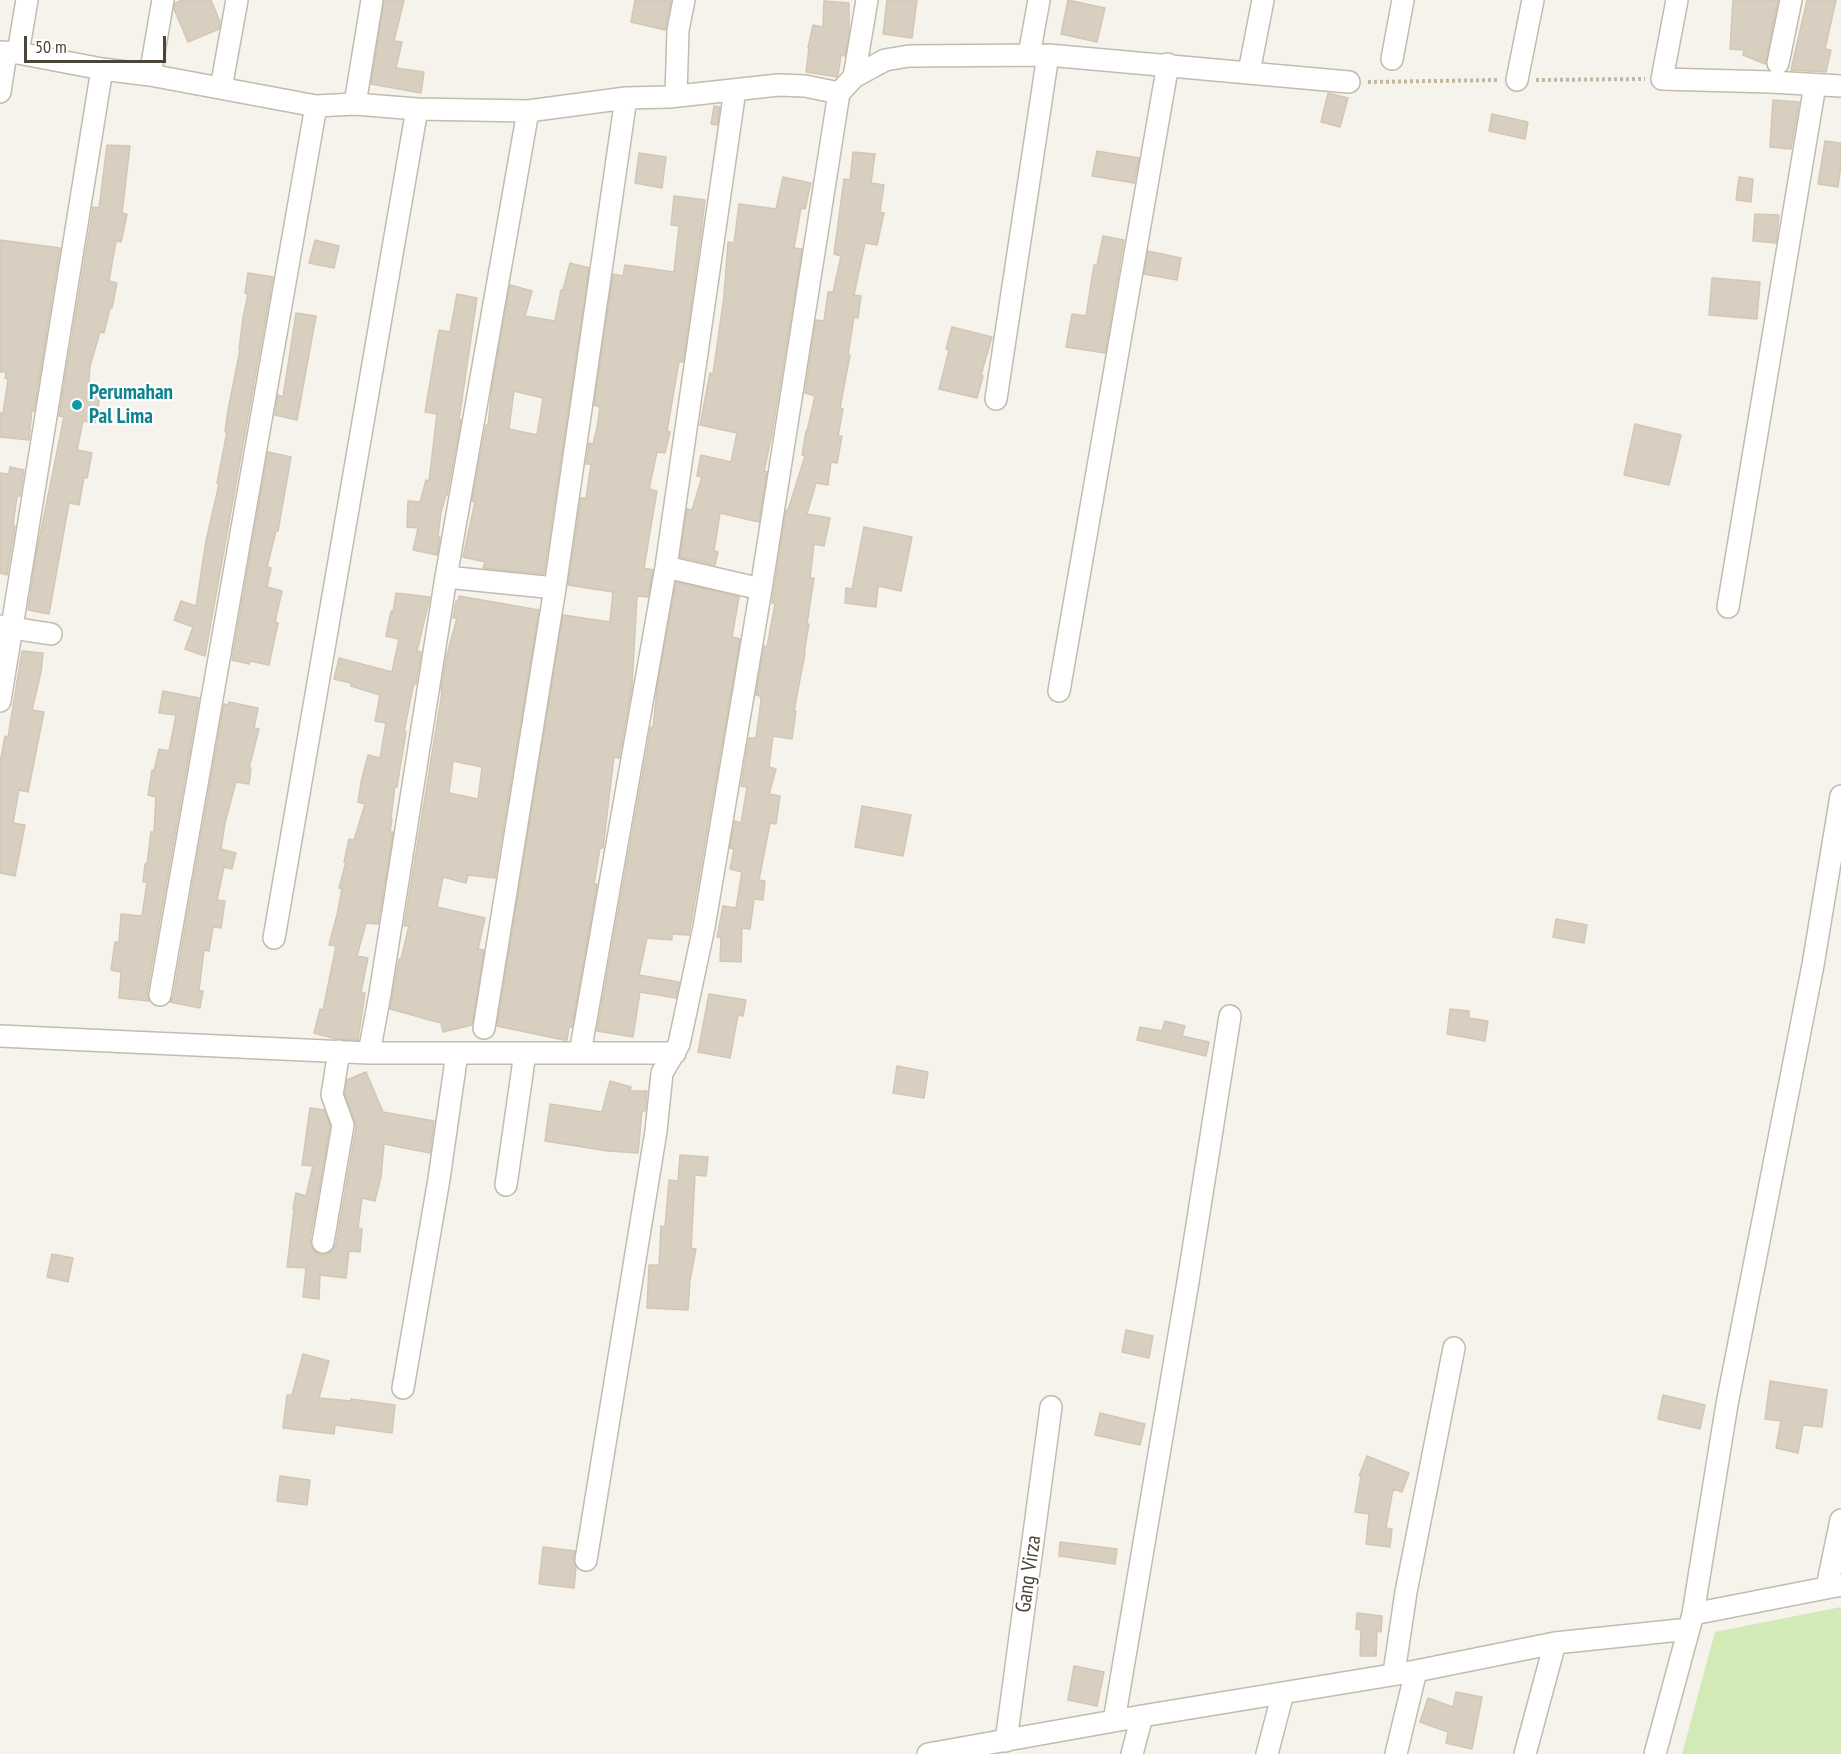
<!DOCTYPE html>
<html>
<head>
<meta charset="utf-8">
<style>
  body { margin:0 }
  #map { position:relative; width:1841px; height:1754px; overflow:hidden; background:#f6f3ec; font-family:"PT Sans Narrow",sans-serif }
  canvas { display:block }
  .scale { position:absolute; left:24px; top:36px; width:142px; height:27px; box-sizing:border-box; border:3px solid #4b4439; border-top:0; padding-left:8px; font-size:18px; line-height:21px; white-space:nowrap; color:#4b4439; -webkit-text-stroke:4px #fff; paint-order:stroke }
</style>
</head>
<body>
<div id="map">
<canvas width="1841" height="1754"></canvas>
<div class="scale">50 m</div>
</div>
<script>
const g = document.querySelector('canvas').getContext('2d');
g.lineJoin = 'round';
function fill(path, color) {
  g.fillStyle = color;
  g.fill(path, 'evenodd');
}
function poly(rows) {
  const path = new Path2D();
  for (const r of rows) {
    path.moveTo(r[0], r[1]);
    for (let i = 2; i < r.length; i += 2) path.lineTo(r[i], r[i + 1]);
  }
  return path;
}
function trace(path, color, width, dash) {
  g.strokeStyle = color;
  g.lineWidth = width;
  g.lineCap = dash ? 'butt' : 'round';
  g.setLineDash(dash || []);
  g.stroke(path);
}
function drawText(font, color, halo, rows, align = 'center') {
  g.font = font + ' "PT Sans Narrow",sans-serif';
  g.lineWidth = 4.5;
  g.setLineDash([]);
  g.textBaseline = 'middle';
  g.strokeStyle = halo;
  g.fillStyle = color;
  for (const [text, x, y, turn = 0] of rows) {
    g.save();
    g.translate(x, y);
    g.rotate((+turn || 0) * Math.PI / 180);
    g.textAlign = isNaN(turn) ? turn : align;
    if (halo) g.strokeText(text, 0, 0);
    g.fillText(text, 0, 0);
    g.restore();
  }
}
const green = poly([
  [1841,1607,1841,1754,1682,1754,1715,1632]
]);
const building = poly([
  [183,0,211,0,220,22,219,29,188,42,174,9,175,3,183,0],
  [384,0,404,0,394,41,402,42,396,68,424,72,421,93,371,84,384,0],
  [635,0,671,0,665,30,631,22,635,0],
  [887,0,917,0,912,38,883,34,887,0],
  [1068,0,1105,8,1097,42,1061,34,1068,0],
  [1733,0,1778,0,1765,64,1743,55,1744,50,1730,49,1733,0],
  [1807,0,1836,0,1825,49,1831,50,1826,72,1791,70,1807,0],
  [824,1,849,3,849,32,845,56,841,55,838,75,837,77,806,72,809,48,808,48,813,25,823,27,824,1],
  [1328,93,1348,98,1340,127,1321,122,1328,93],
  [1773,100,1799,102,1791,149,1770,147,1773,100],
  [714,106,720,107,717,125,711,124,714,106],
  [1492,114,1528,122,1525,139,1489,131,1492,114],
  [1825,141,1841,143,1841,165,1838,187,1818,184,1825,141],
  [107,145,130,146,122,213,127,214,121,242,116,241,109,281,117,283,112,308,110,308,104,333,100,332,90,366,88,393,100,396,95,423,83,421,77,450,92,453,87,478,84,477,79,505,69,503,49,614,28,610,37,550,64,417,59,416,91,220,93,207,99,208,107,145],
  [1097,151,1139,158,1134,183,1092,176,1097,151],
  [853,152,875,154,871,183,884,185,880,212,884,213,877,245,865,243,854,295,861,296,858,318,854,317,848,355,850,355,840,408,843,409,838,436,842,436,837,463,831,462,828,485,816,483,807,514,830,518,824,546,814,544,810,578,814,578,807,624,809,624,804,653,805,653,794,711,796,711,792,739,773,736,769,767,776,769,769,794,780,796,776,824,770,823,759,880,765,881,763,900,754,899,750,929,742,928,741,962,720,961,721,937,717,937,723,906,736,908,742,872,730,869,734,849,730,848,735,821,741,823,747,787,741,786,749,738,756,738,761,700,760,696,756,695,764,646,767,647,775,604,772,603,786,510,788,510,805,456,802,455,806,431,807,431,815,396,805,393,816,320,824,321,828,292,833,292,841,256,834,254,844,179,850,180,853,152],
  [639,153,666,157,662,188,635,183,639,153],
  [783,177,811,183,805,209,801,208,794,248,802,249,772,434,764,471,767,472,759,522,720,513,714,551,718,552,715,565,680,557,687,509,692,510,702,477,697,476,701,455,731,462,737,433,700,425,710,373,713,374,724,296,728,242,734,243,739,204,776,209,783,177],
  [1739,177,1753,179,1751,202,1736,200,1739,177],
  [674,196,705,200,701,234,683,362,679,362,667,431,670,432,665,453,657,452,649,489,657,491,644,568,653,570,648,597,637,596,632,686,619,758,614,757,603,848,600,848,594,884,597,884,572,1027,569,1027,567,1040,564,1040,497,1026,563,615,610,622,613,592,568,585,581,498,586,498,591,464,586,464,589,443,593,444,597,428,600,407,594,405,613,274,623,276,625,265,674,272,679,226,671,225,674,196],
  [1755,214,1779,215,1776,243,1753,241,1755,214],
  [1103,236,1124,240,1105,353,1066,347,1072,314,1086,316,1094,265,1097,265,1103,236],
  [0,240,60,248,34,411,32,410,29,440,0,437,0,413,3,413,8,379,5,378,6,372,0,372,0,240],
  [315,240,339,246,334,268,309,263,315,240],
  [1148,251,1181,258,1177,280,1144,274,1148,251],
  [570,263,589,268,544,574,483,568,485,562,463,557,475,502,472,501,486,425,488,425,492,387,510,285,532,291,525,316,555,321,561,290,563,290,570,263],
  [514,391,543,398,537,435,509,429,514,391],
  [248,273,273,277,205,656,185,649,193,627,174,620,181,601,196,606,206,541,219,484,217,483,227,432,225,432,228,410,240,350,239,350,243,318,248,294,245,293,248,273],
  [1712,278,1760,282,1757,319,1709,315,1712,278],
  [457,294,477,298,459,420,461,420,447,495,446,495,441,512,438,537,440,537,437,555,413,550,418,528,407,527,408,501,420,502,426,480,429,481,437,414,425,412,439,330,450,332,457,294],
  [296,313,316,316,297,420,275,415,278,395,283,397,296,313],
  [952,327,992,337,981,375,983,376,977,398,939,389,949,350,946,349,952,327],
  [1635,424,1681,435,1669,485,1624,475,1635,424],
  [268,452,291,457,278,531,276,531,267,567,271,568,267,587,282,591,275,622,278,623,269,665,250,661,249,664,232,660,268,452],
  [10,467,24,470,20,496,17,496,13,525,15,526,7,575,0,573,0,473,9,474,10,467],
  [864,527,912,537,901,591,878,586,876,607,845,603,846,588,852,589,864,527],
  [676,582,739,597,732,637,740,639,689,935,672,934,672,940,647,938,639,975,679,982,676,998,640,992,633,1037,597,1031,651,727,653,727,657,689,676,582],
  [396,593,430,597,417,651,421,652,416,684,414,683,404,731,406,732,397,787,395,786,391,818,392,819,390,832,393,832,378,924,366,923,357,956,368,958,361,992,365,993,358,1040,336,1039,314,1033,320,1009,323,1010,336,946,329,945,337,915,342,889,339,888,346,862,344,862,349,839,354,840,365,804,358,802,361,782,368,755,380,758,386,723,375,721,380,695,351,686,351,683,334,679,339,658,392,672,399,639,386,636,391,611,393,612,396,593],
  [459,596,539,610,495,878,468,875,466,883,443,877,437,907,485,918,478,949,484,950,472,1025,443,1032,441,1023,390,1009,398,964,399,959,401,959,409,926,404,926,442,692,441,691,446,658,457,618,453,618,456,601,458,601,459,596],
  [453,761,482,767,478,799,449,793,453,761],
  [22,651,43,653,41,672,32,710,44,712,28,792,19,790,13,823,25,825,15,876,0,873,0,763,5,736,8,737,22,651],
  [163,691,199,698,147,993,149,1001,119,998,121,972,111,970,115,942,119,942,121,914,142,916,147,882,143,882,145,864,147,864,151,832,154,832,156,797,148,795,152,770,154,771,159,749,169,751,176,715,159,713,163,691],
  [229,702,258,708,254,728,259,729,249,768,251,768,249,784,236,782,225,823,221,849,236,853,232,869,224,867,217,900,225,901,221,928,213,927,209,951,204,950,199,991,203,991,200,1008,170,1002,173,997,224,704,228,705,229,702],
  [862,806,911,815,903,856,855,847,862,806],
  [1556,919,1587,925,1584,943,1553,937,1556,919],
  [709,994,746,1000,743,1016,738,1015,730,1058,698,1052,709,994],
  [1450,1009,1469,1011,1469,1018,1488,1021,1485,1041,1447,1034,1450,1009],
  [1165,1021,1185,1026,1182,1036,1209,1042,1206,1056,1137,1040,1140,1027,1162,1031,1165,1021],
  [897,1066,928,1072,924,1098,893,1093,897,1066],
  [366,1072,383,1112,434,1121,430,1153,384,1144,381,1177,375,1201,362,1198,358,1228,362,1229,360,1252,349,1251,346,1278,320,1275,319,1299,303,1297,306,1268,287,1267,294,1209,293,1209,296,1193,306,1196,313,1166,302,1165,310,1108,324,1110,330,1126,310,1240,311,1247,315,1252,321,1255,327,1254,332,1251,336,1244,356,1127,355,1121,345,1094,347,1080,366,1072],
  [610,1081,631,1087,630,1091,647,1091,645,1111,642,1111,638,1153,608,1151,545,1141,550,1104,602,1112,610,1081],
  [680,1155,708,1157,706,1176,695,1175,691,1248,696,1249,690,1280,688,1310,647,1308,649,1265,659,1265,661,1226,665,1227,669,1180,678,1181,680,1155],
  [52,1254,73,1258,68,1282,47,1277,52,1254],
  [1126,1330,1153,1336,1149,1358,1122,1352,1126,1330],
  [303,1354,329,1361,319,1398,351,1401,351,1399,395,1405,392,1433,335,1425,334,1434,283,1428,287,1395,292,1395,303,1354],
  [1770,1381,1827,1390,1822,1427,1803,1425,1798,1453,1776,1448,1781,1421,1765,1419,1770,1381],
  [1663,1395,1705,1405,1700,1429,1658,1419,1663,1395],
  [1100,1413,1145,1424,1140,1445,1095,1435,1100,1413],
  [1367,1456,1409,1473,1402,1492,1393,1489,1386,1528,1392,1529,1390,1547,1366,1544,1369,1514,1355,1512,1361,1476,1359,1476,1367,1456],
  [280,1476,310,1480,307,1505,277,1501,280,1476],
  [1060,1542,1117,1549,1115,1564,1059,1556,1060,1542],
  [543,1547,575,1551,573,1559,576,1567,574,1588,539,1584,543,1547],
  [1357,1613,1382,1616,1381,1632,1377,1631,1376,1656,1360,1656,1361,1630,1356,1629,1357,1613],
  [1074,1666,1104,1672,1097,1706,1068,1700,1074,1666],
  [1456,1692,1482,1697,1472,1749,1446,1743,1448,1732,1420,1722,1428,1698,1453,1707,1456,1692]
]);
const path = poly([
  [1536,80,1645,79],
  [1368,82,1498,80]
]);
const street = poly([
  [1677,0,1662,79,1771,82,1841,86],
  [0,52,18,53,102,69,150,75,316,106,355,104,417,109,528,111,626,98,669,97,778,85,805,86,839,93,854,77,867,0],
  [18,53,27,0],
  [1029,55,1039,0],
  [1392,59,1403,0],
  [1778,63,1791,0],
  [1249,72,1263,0],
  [150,75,163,0],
  [854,77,885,60,909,56,1048,55,1349,82],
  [1517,80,1533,0],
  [221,88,237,0],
  [0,92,6,53],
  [676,96,678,30,684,0],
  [355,104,372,0],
  [996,399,1048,55],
  [666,567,761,589],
  [446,577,555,588],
  [1728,607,1815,85],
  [0,626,51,634],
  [1059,691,1168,64],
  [0,701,102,69],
  [274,938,417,109],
  [160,995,316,106],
  [484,1028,555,588,626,98],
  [0,1036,369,1053,675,1053],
  [369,1053,380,994,446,577,528,111],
  [580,1053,666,567,735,90],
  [506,1185,525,1053],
  [323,1242,343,1125,332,1095,339,1051],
  [403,1388,439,1179,457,1053],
  [586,1560,656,1131,662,1073,679,1044,704,927,761,589,839,93],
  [1827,1587,1841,1520],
  [1693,1614,1841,1585],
  [1394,1673,1406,1592,1454,1348],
  [1114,1721,1188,1282,1230,1016],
  [1006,1741,1051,1407],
  [928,1754,1142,1716,1416,1671,1555,1643,1689,1629],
  [1132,1754,1142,1716],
  [1267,1754,1283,1693],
  [1396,1754,1416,1671],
  [1525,1754,1555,1643],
  [1655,1754,1693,1614,1727,1404,1813,965,1841,796]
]);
const markers = [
  [77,405,6,"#0f9aa8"]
];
const cultureNames = [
  ["Perumahan",89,393],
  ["Pal Lima",89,417]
];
const streetNames = [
  ["Gang Virza",1029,1574,-82]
];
fill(green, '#d2eab5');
fill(building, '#d8cfc1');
trace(building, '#d3c7b4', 1.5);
trace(street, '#c2bbae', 24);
trace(path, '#c4b79f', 4, [3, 3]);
trace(street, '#fff', 21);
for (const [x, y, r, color] of markers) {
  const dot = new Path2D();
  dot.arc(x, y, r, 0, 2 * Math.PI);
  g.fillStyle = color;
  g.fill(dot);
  trace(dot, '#fff', 2);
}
drawText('bold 21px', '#0d838f', '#fff', cultureNames, 'left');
drawText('21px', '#4b4439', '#fff', streetNames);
</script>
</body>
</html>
